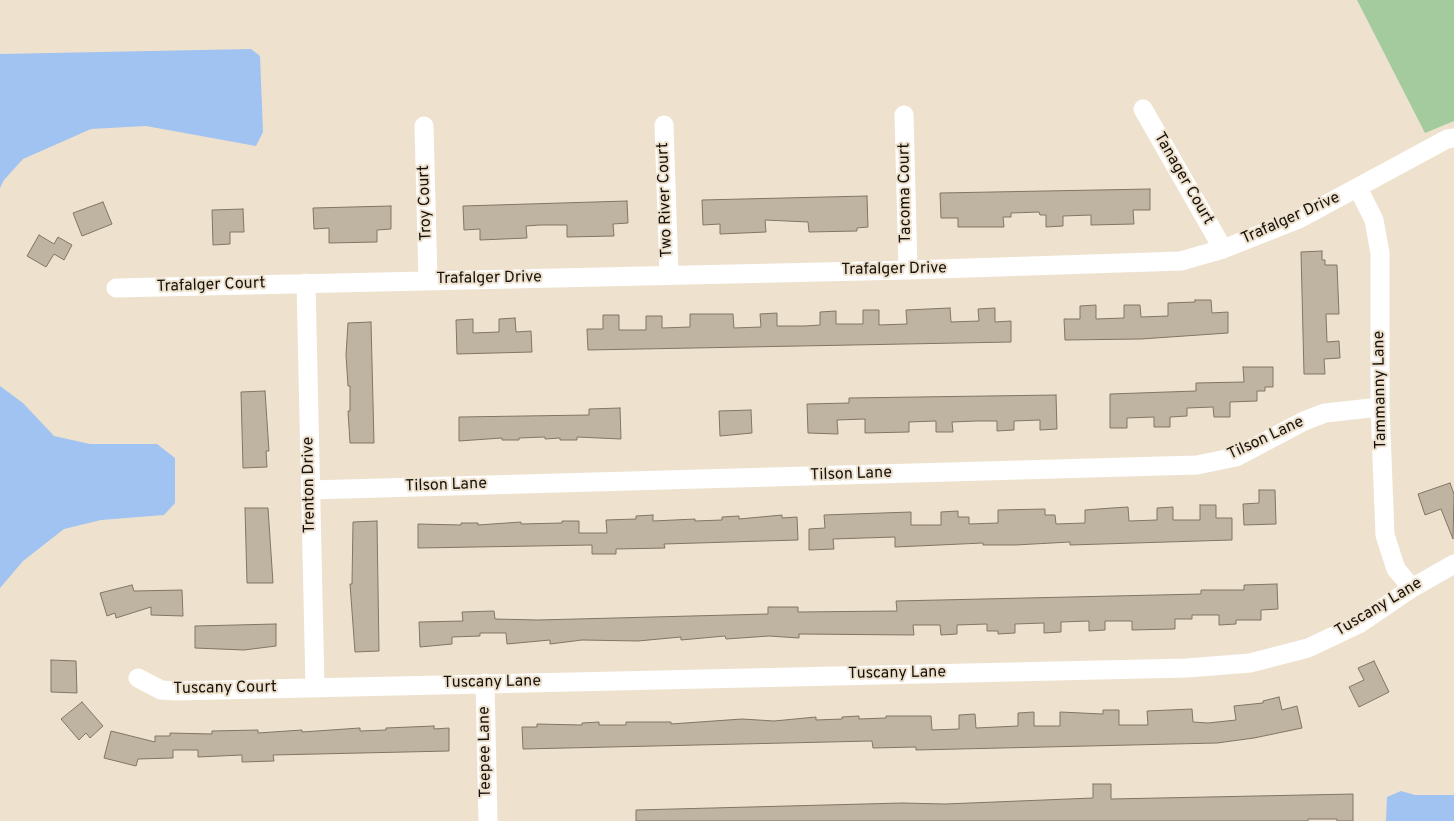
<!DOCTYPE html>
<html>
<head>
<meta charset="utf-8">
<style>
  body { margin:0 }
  canvas { display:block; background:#eee1ce }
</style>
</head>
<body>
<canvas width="1454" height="821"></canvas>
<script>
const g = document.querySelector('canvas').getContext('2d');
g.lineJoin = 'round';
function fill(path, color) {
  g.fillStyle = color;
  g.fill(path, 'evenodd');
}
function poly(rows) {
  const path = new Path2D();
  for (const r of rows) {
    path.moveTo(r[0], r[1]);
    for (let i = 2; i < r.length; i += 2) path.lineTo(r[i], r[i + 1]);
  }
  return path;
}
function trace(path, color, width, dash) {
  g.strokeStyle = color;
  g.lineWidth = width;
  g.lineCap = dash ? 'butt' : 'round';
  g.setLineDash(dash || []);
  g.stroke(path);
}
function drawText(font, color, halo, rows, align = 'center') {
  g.font = font + ' Overpass,sans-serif';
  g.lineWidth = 4;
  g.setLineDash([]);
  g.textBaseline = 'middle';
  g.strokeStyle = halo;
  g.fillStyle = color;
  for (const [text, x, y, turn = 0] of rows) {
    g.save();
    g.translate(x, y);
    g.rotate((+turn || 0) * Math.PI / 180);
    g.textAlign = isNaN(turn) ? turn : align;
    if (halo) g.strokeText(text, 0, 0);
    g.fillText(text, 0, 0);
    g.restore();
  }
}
const green = poly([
  [1357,0,1454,0,1454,121,1425,133]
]);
const water = poly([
  [251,49,260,56,263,132,256,146,146,126,91,129,23,159,4,180,0,188,0,54],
  [0,386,23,403,54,436,90,444,157,444,175,458,175,503,164,515,101,520,64,529,23,561,0,588],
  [1401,791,1415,795,1454,795,1454,821,1386,821,1387,797]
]);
const building = poly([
  [1150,189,1150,210,1133,210,1134,224,1091,225,1091,215,1063,216,1063,226,1046,227,1046,215,1040,215,1039,212,1011,213,1011,217,1003,217,1004,227,958,227,958,218,941,218,940,193,1150,189],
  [867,196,868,227,857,228,857,231,809,232,808,222,765,220,766,232,720,234,720,224,703,225,702,200,867,196],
  [627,201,628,223,613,224,614,236,567,237,567,225,540,225,526,226,527,238,480,240,480,229,464,230,463,206,627,201],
  [103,202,112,224,82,236,73,213,103,202],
  [391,206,391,229,377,230,377,242,329,243,329,228,314,229,313,208,391,206],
  [243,209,244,232,230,232,230,244,213,245,212,210,243,209],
  [39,235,54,244,58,237,72,245,64,260,54,254,46,267,27,256,39,235],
  [1322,251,1322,260,1325,260,1325,265,1337,265,1339,314,1326,314,1327,342,1339,341,1340,358,1324,359,1325,374,1304,374,1301,252,1322,251],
  [1195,300,1211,300,1212,313,1228,312,1228,333,1141,339,1065,340,1064,319,1080,319,1080,306,1096,305,1096,319,1124,318,1124,305,1140,305,1141,317,1168,316,1168,303,1195,302,1195,300],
  [950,308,951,322,979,321,978,309,995,308,995,322,1011,321,1011,342,588,350,587,329,603,329,603,315,619,315,619,330,646,330,646,316,662,316,662,328,690,327,690,314,733,314,734,328,761,327,760,314,777,313,777,326,804,326,820,325,820,312,836,311,836,324,863,324,863,310,879,310,879,325,907,324,906,310,950,308],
  [515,318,516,332,531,331,532,352,457,354,456,320,473,319,473,333,499,332,499,319,515,318],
  [371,322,374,443,350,443,348,411,350,411,350,386,348,386,346,355,348,323,371,322],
  [1243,367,1273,367,1273,387,1265,387,1265,391,1257,391,1257,401,1230,402,1230,417,1214,417,1213,407,1187,408,1187,416,1170,417,1170,427,1154,427,1154,417,1127,418,1127,428,1110,428,1110,394,1196,391,1196,383,1244,382,1243,367],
  [265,391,269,451,266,451,267,467,243,468,241,392,265,391],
  [1056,395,1057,429,1040,430,1040,420,1014,421,1014,430,997,431,997,421,976,421,952,422,953,432,936,432,936,421,909,422,909,432,865,433,865,419,837,420,838,434,808,433,807,404,849,403,849,398,1056,395],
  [620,408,621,439,577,437,577,440,560,440,560,438,545,439,545,437,519,438,519,440,502,440,502,438,459,441,459,417,589,415,589,409,620,408],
  [751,410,752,433,720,436,719,411,751,410],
  [1450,483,1454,494,1453,539,1441,509,1425,515,1418,494,1450,483],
  [1259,490,1275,490,1276,524,1244,525,1243,504,1259,503,1259,490],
  [1200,505,1216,505,1216,518,1232,518,1232,540,1070,545,1070,542,1015,545,983,545,983,543,895,547,895,537,833,539,834,549,809,550,809,529,825,528,824,515,911,512,911,525,941,525,941,512,958,511,958,517,969,517,969,524,998,523,998,510,1045,509,1045,515,1055,515,1056,524,1085,523,1085,510,1112,508,1128,507,1129,521,1157,520,1157,508,1173,507,1173,520,1200,520,1200,505],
  [245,508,268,508,273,583,247,583,245,508],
  [653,515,653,521,695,519,695,521,722,520,722,517,739,516,739,519,782,515,782,518,797,517,798,540,664,544,665,548,616,549,616,554,592,554,592,545,418,548,418,524,461,525,461,523,478,523,478,525,521,522,521,524,562,523,562,521,579,521,579,533,607,533,606,520,636,519,636,516,653,515],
  [377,521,379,651,355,652,350,584,352,584,353,522,377,521],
  [1277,584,1278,609,1261,610,1261,620,1236,620,1236,624,1219,625,1219,615,1192,615,1192,619,1175,619,1175,629,1132,630,1132,621,1105,621,1105,630,1089,631,1089,621,1061,622,1061,632,1044,633,1044,623,1015,624,1015,633,998,634,998,631,987,631,987,624,957,625,957,634,941,635,940,625,913,625,914,635,799,634,799,638,769,636,726,639,725,636,681,640,681,637,638,641,582,640,550,644,550,640,507,644,506,633,480,633,480,636,452,637,452,644,420,647,419,622,463,621,462,612,494,611,495,619,538,620,768,614,768,607,798,607,798,612,897,611,896,601,1201,594,1201,590,1244,590,1244,585,1277,584],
  [132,585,134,591,182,590,183,616,151,615,151,607,116,618,115,613,107,616,100,593,132,585],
  [276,624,276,646,244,650,195,648,195,626,276,624],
  [51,660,76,661,77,693,51,692,51,660],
  [1374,661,1389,692,1359,707,1349,687,1364,680,1358,668,1374,661],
  [1279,697,1282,710,1297,706,1302,728,1254,738,1217,743,916,750,916,747,873,748,872,741,523,749,522,727,537,727,537,724,582,725,582,723,599,722,599,725,626,725,626,722,671,722,671,724,742,719,774,721,816,717,816,720,842,719,842,717,859,716,859,719,886,718,886,716,931,716,932,730,959,729,959,715,975,714,976,728,1018,726,1018,713,1034,712,1034,726,1060,726,1060,712,1103,714,1103,710,1119,710,1119,725,1148,725,1147,711,1192,709,1193,722,1208,723,1236,720,1234,706,1263,703,1263,701,1279,697],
  [82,702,103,726,90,738,86,733,79,740,61,719,82,702],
  [434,726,434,729,449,728,449,751,273,755,274,761,242,762,242,755,198,757,198,750,173,750,173,758,138,759,136,766,104,758,111,731,155,742,155,736,170,736,170,733,212,734,212,731,258,730,258,733,302,730,302,732,360,728,360,731,386,730,386,728,434,726],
  [1093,784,1111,784,1111,799,1353,794,1353,821,1337,821,1337,819,1308,819,1308,821,636,821,636,810,902,803,945,804,1093,798,1093,784]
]);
const minor = poly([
  [1143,109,1223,249],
  [904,115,908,270],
  [664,125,669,275],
  [424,126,428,280],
  [1358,188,1374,220,1380,253,1380,407,1385,535,1396,569,1412,588],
  [306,283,315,687],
  [116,288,908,270,1181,261,1223,249,1299,219,1447,139,1454,138],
  [310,490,1197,465,1236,457,1304,421,1325,413,1380,407],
  [138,678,161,690,176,691,1187,668,1250,663,1308,648,1359,624,1412,588,1454,564],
  [485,683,488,821]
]);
const streetNames = [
  ["Tanager Court",1183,179,60],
  ["Tacoma Court",906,193,-91],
  ["Two River Court",666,200,-92],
  ["Troy Court",426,203,-92],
  ["Trafalger Drive",1291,219,-24],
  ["Trafalger Drive",894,270,-1],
  ["Trafalger Drive",489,279,-1],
  ["Trafalger Court",211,286,-2],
  ["Tammanny Lane",1381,390,-91],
  ["Tilson Lane",1266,439,-25],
  ["Tilson Lane",851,475,-2],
  ["Trenton Drive",310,485,-91],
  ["Tilson Lane",446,486,-2],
  ["Tuscany Lane",1379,608,-31],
  ["Tuscany Lane",897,674,-1],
  ["Tuscany Lane",492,683,-1],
  ["Tuscany Court",225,689,-1],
  ["Teepee Lane",486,752,-91]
];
fill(green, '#a3cb9d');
fill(water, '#a1c3f2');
fill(building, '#bfb3a1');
trace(building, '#817665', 1);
trace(minor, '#fff', 19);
drawText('16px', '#16110b', '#eee1ce', streetNames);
</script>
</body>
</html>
